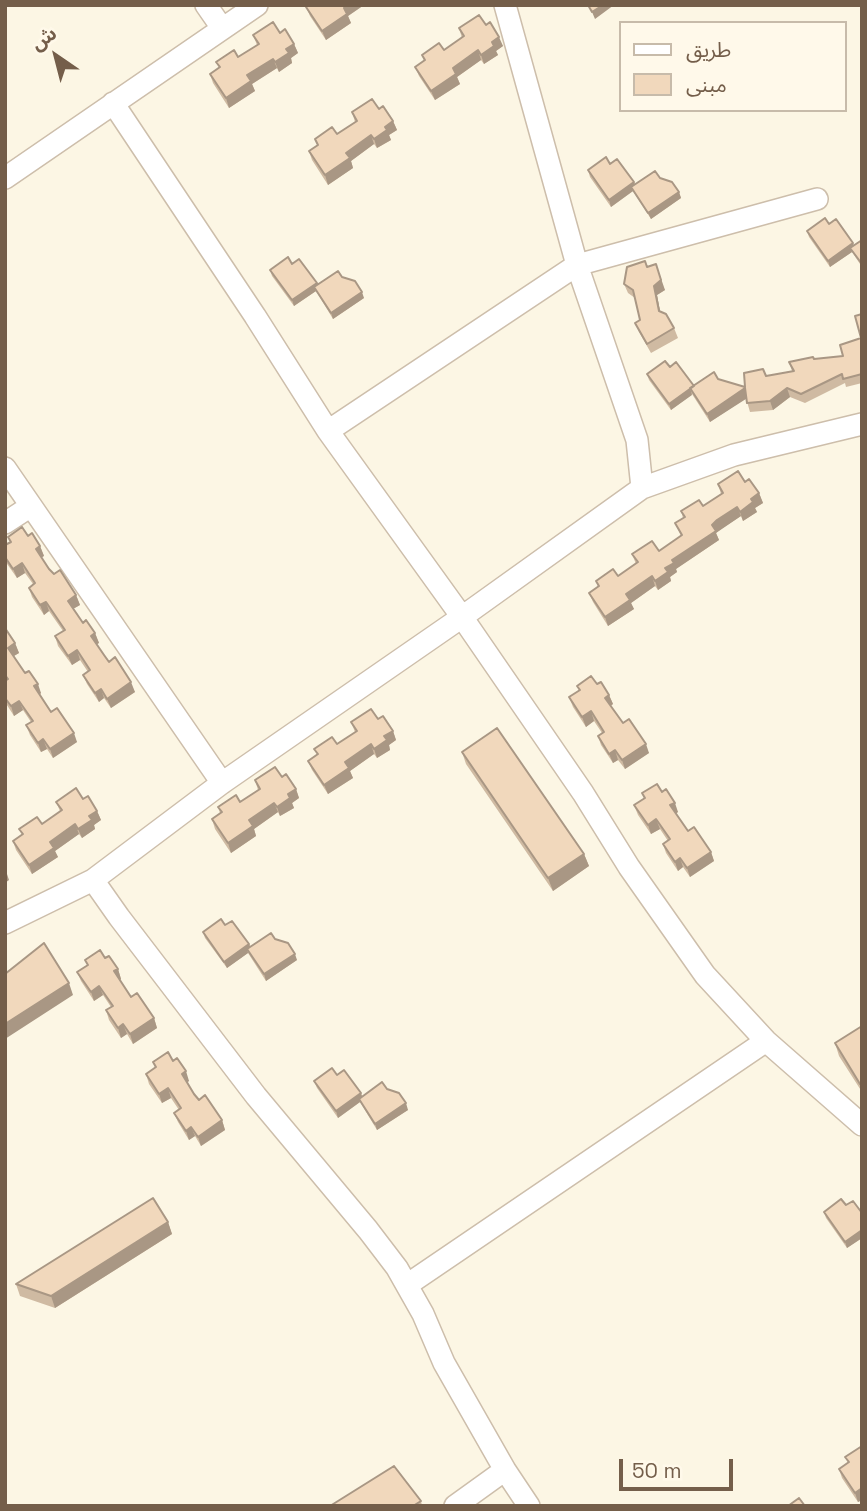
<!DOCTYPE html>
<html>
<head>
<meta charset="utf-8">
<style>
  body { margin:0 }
  #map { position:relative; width:867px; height:1511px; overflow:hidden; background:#fcf6e4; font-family:"Space Grotesk","Noto Sans Arabic",sans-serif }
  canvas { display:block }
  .frame { position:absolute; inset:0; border:7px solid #745e4a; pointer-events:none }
  .legend { position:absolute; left:619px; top:21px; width:228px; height:91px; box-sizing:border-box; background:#fff9ea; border:2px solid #c7bbaa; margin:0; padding:9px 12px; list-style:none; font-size:21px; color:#745e4a }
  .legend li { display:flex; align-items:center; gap:14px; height:35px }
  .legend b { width:35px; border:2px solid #c7bbaa }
  .north { position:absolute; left:21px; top:21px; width:70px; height:70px; -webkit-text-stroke:5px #fff9ea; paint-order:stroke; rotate:325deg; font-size:19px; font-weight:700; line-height:28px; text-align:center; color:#745e4a }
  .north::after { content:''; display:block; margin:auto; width:24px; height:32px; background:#745e4a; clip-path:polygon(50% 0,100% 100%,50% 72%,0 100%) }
  .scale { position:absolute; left:619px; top:1459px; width:114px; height:32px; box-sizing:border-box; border:4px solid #745e4a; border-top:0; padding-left:9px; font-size:21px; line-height:24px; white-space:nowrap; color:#745e4a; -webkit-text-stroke:5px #fff9ea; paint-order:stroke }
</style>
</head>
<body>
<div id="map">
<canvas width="867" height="1511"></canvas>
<div class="frame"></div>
<ul class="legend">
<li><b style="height:9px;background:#fff"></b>طريق</li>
<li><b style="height:19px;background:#f1d8bc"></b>مبنى</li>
</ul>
<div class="north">ش</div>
<div class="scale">50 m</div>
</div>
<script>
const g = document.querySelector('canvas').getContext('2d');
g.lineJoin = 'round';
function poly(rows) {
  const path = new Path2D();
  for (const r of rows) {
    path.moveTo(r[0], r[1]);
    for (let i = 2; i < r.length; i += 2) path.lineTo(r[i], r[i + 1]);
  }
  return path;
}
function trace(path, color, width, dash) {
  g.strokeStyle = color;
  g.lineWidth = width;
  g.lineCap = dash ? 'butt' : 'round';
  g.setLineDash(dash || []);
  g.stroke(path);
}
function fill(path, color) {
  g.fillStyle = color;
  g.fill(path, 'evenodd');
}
const minor = poly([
  [206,5,222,28],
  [113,103,255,316,328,431],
  [5,178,257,5],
  [817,199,577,265,328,431,462,617,583,793,629,867,705,975,766,1041,862,1125],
  [5,468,222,783],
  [642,488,734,455,862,424],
  [5,523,31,506],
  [93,880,222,783,462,617,642,488,637,440,577,265,505,5],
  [5,923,93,880,119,917,256,1096,368,1230,397,1268,423,1314,444,1363,505,1470,529,1506],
  [407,1285,766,1041],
  [455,1506,505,1470]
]);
const wall = poly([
  [308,5,364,5,348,16,351,23,326,40,310,16,306,7],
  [486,25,503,46,496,51,498,55,484,64,481,60,457,77,460,84,435,100,419,76,415,67,424,61,422,55,444,50,462,38,459,28],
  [280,33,294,44,298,53,291,58,292,63,279,72,277,68,252,84,255,91,229,108,213,83,210,74,219,68,216,62,238,57,257,45,253,35],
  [379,109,393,121,397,130,389,135,391,140,377,148,374,144,351,161,353,168,328,185,312,160,309,151,317,145,315,139,337,134,355,122,352,112],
  [610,164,634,182,635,185,660,178,679,192,681,198,651,219,633,191,611,207,590,177,588,170],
  [829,224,854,245,862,240,862,267,852,252,830,267,809,237,807,231],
  [292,264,317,283,317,285,342,277,364,298,333,319,316,291,294,306,272,276,270,270],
  [647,267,665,290,657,295,660,312,674,328,678,338,651,353,639,332,635,323,640,320,635,298,628,293,624,284],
  [862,314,862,383,846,387,845,383,805,403,790,397,773,410,750,412,746,398,710,422,692,394,671,410,649,380,647,374,670,367,694,386,718,379,745,387,766,376,792,371,789,362,843,356,861,338],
  [745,482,759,493,763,503,755,508,757,512,743,521,741,516,721,529,716,533,719,540,676,569,677,572,670,577,671,581,658,590,655,586,631,603,634,609,608,626,593,602,589,593,598,587,596,581,618,576,636,564,632,554,659,551,681,536,675,523,683,518,681,511,703,506,721,494,718,484],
  [28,536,40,546,44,556,41,557,49,569,76,595,80,605,73,609,83,623,95,633,99,643,96,644,109,662,135,692,111,708,104,698,99,702,87,684,83,675,88,672,80,660,72,665,58,646,55,636,63,631,49,611,44,615,32,597,29,588,33,584,25,573,17,578,5,561,5,545,10,542,8,537],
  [5,628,15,643,19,653,14,656,25,673,41,693,40,694,51,712,77,742,53,758,47,749,41,752,30,735,26,725,31,722,23,710,14,716,5,702,5,681,6,681,5,679],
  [597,684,609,695,613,704,611,706,623,723,649,753,625,769,618,760,613,763,601,745,598,736,602,733,594,721,586,727,573,707,569,697,579,691,577,686],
  [378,719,393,731,396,740,389,745,390,750,377,758,374,754,350,771,353,778,328,794,312,770,308,761,317,755,314,749,337,744,355,732,351,722],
  [462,752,584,854,589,866,553,891,466,764],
  [282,777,296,789,299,798,292,803,294,808,280,816,278,812,254,829,256,836,231,853,215,829,212,819,220,813,218,807,240,802,258,790,255,780],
  [662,792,678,812,676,813,688,831,711,852,714,861,690,877,683,867,678,871,666,853,663,844,668,841,660,829,651,834,638,815,634,805,644,799,642,793],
  [83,799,97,811,101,820,94,825,95,829,82,838,79,834,55,851,58,857,32,874,16,850,13,841,22,835,19,829,42,824,60,811,56,802],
  [225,925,249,944,250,946,275,939,297,960,266,981,248,953,227,968,205,938,203,932],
  [105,958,118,969,121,979,120,980,131,997,154,1018,157,1028,133,1044,127,1034,121,1038,109,1020,106,1010,111,1007,103,995,94,1001,81,981,77,972,87,965,85,960],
  [862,1026,862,1092,839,1056,835,1043],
  [173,1061,189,1081,187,1082,194,1094,222,1120,225,1130,201,1146,195,1136,189,1140,178,1122,174,1113,179,1110,171,1098,162,1103,149,1084,146,1074,155,1068,153,1062],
  [337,1075,361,1093,362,1096,387,1089,408,1110,377,1130,360,1102,338,1118,317,1088,314,1081],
  [846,1205,862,1213,862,1238,847,1248,826,1218,824,1212],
  [168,1222,172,1234,55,1308,20,1296,16,1284],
  [862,1446,862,1500,858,1502,842,1478,839,1469,848,1463,845,1457],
  [421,1501,422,1506,330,1506]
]);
const shadedWall = poly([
  [347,5,364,5,348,16,351,23,326,40,322,31],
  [603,5,614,5,595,19,592,12],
  [499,37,503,46,496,51,498,55,484,64,481,55,492,42],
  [294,44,298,53,291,58,292,63,279,72,275,62,286,49],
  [478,50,481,60,457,77,460,84,435,100,431,91,453,68],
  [273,59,277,68,252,84,255,91,229,108,226,98,247,75],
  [393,121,397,130,389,135,391,140,377,148,374,139,385,127],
  [371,135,374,144,351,161,353,168,328,185,325,175,346,153],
  [634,182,637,189,631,187,633,191,611,207,609,200],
  [679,192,681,198,651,219,648,213],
  [853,243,855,249,850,248,852,252,830,267,828,261],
  [656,264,665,290,657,295,662,321,659,311,654,286],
  [317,283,319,289,314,287,316,291,294,306,292,300],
  [362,292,364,298,333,319,331,313],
  [690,388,692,395,671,410,669,404],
  [745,388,749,397,710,422,707,414],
  [787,388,790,397,773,410,770,401],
  [759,493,763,503,755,508,757,512,743,521,740,512,751,499],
  [737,507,741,516,716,533,719,540,676,569,677,572,670,577,671,581,658,590,655,581,672,560,717,520],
  [40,546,44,556,39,559,36,549],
  [22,563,25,573,17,578,13,569],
  [652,576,655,586,631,603,634,609,608,626,605,617,626,594],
  [76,595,80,605,71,610,68,601],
  [46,602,49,611,44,615,40,605],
  [95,633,99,643,94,646,91,636],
  [15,643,19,653,12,657,8,648],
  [77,650,80,660,72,665,68,656],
  [131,682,135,692,111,708,107,699],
  [38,684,41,693,38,696,34,686],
  [101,689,104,698,99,702,95,693],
  [609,695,613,704,608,707,605,698],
  [19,701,23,710,14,716,11,706],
  [591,711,594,721,586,727,582,717],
  [393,731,396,740,389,745,390,750,377,758,374,749,384,736],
  [74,733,77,742,53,758,50,749],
  [43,739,47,749,41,752,38,743],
  [371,744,374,754,350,771,353,778,328,794,324,785,345,762],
  [646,744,649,753,625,769,622,760],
  [615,750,618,760,613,763,609,754],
  [296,789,299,798,292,803,294,808,280,816,277,807,288,794],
  [274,803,278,812,254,829,256,836,231,853,228,843,249,820],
  [675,803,678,812,674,815,670,805],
  [97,811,101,820,94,825,95,829,82,838,78,829,89,816],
  [656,819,660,829,651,834,648,825],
  [75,824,79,834,55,851,58,857,32,874,29,865,50,842],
  [711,852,714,861,690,877,687,868],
  [584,854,589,866,553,891,548,878],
  [680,858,683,867,678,871,675,862],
  [7,874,9,880,5,883,5,875],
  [249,944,252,951,247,949,248,953,227,968,224,962],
  [295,954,297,960,266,981,264,974],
  [118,969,121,979,118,981,114,971],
  [69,983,73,995,5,1039,5,1024],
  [99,986,103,995,94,1001,91,992],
  [154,1018,157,1028,133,1044,130,1034],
  [123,1024,127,1034,121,1038,118,1028],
  [186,1071,189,1081,185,1084,182,1074],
  [168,1088,171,1098,162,1103,159,1094],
  [361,1093,363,1100,359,1099,360,1102,338,1118,336,1111],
  [406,1103,408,1110,377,1130,375,1124],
  [222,1120,225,1130,201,1146,198,1137],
  [191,1127,195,1136,189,1140,186,1131],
  [168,1222,172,1234,55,1308,51,1296],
  [862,1230,862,1238,847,1248,845,1242],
  [862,1488,862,1500,858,1502,855,1493]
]);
const building = poly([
  [308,5,347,5,344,8,347,14,322,31,306,7,308,5],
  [588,5,603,5,592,12,588,5],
  [479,15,486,25,490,22,499,37,492,42,494,46,481,55,478,50,453,68,456,74,431,91,415,67,425,60,422,55,439,43,444,50,464,36,459,28,479,15],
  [273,22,280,33,285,29,294,44,286,49,289,53,275,62,273,59,247,75,251,81,226,98,210,74,220,67,216,62,234,50,238,57,259,44,253,35,273,22],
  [372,99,379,109,383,106,393,121,385,127,387,130,374,139,371,135,346,153,350,158,325,175,309,151,318,145,315,139,332,127,337,134,357,121,352,112,372,99],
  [606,157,610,164,617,159,634,182,609,200,588,170,606,157],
  [655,171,660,178,672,182,679,192,648,213,631,187,655,171],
  [825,218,829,224,836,219,853,243,828,261,807,231,825,218],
  [862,240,862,264,850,248,862,240],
  [288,257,292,264,299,259,317,283,292,300,270,270,288,257],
  [645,261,647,267,656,264,661,280,654,286,659,311,666,314,674,328,647,344,635,323,640,320,633,290,624,284,627,267,645,261],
  [338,271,342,277,355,281,362,292,331,313,314,287,338,271],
  [862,314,862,374,843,379,842,374,801,394,787,388,770,401,747,403,745,388,707,414,690,388,714,372,718,379,745,387,744,373,763,369,766,376,794,371,789,362,813,357,814,359,843,356,840,345,861,338,855,316,862,314],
  [665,361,670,367,676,362,694,386,669,404,647,374,665,361],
  [738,471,745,482,749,479,759,493,751,499,753,502,740,512,737,507,717,520,712,525,716,531,672,560,674,563,665,568,668,572,655,581,652,576,626,594,630,600,605,617,589,593,599,586,596,581,613,569,618,576,638,562,632,554,652,541,659,551,682,535,675,523,685,517,681,511,699,500,703,506,723,493,718,484,738,471],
  [22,527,28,536,32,533,40,546,36,549,49,569,54,574,60,570,76,595,68,601,83,623,86,620,95,633,91,636,104,655,109,662,115,657,131,682,107,699,101,689,95,693,83,675,90,670,77,650,68,656,55,636,65,630,46,602,40,605,29,588,35,583,22,563,13,569,5,557,5,545,11,542,8,537,22,527],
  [5,628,15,643,8,648,25,673,29,671,38,684,34,686,51,712,57,708,74,733,50,749,43,739,38,743,26,725,33,721,19,701,11,706,5,698,5,681,8,679,5,675,5,628],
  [591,676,597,684,601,682,609,695,605,698,623,723,629,719,646,744,622,760,615,750,609,754,598,736,604,732,591,711,582,717,569,697,580,690,577,686,591,676],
  [371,709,378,719,383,716,393,731,384,736,387,740,374,749,371,744,345,762,349,768,324,785,308,761,318,754,314,749,332,737,337,744,357,731,351,722,371,709],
  [497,728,584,854,548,878,462,752,497,728],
  [275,767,282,777,286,774,296,789,288,794,290,798,277,807,274,803,249,820,253,826,228,843,212,819,222,812,218,807,236,795,240,802,260,789,255,780,275,767],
  [657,784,662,792,666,789,675,803,670,805,688,831,694,827,711,852,687,868,680,858,675,862,663,844,670,839,656,819,648,825,634,805,645,798,642,793,657,784],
  [76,788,83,799,88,796,97,811,89,816,92,820,78,829,75,824,50,842,54,848,29,865,13,841,23,834,19,829,37,817,42,824,62,810,56,802,76,788],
  [221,919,225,925,232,921,249,944,224,962,203,932,221,919],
  [271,933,275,939,288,943,295,954,264,974,247,949,271,933],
  [44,943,69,983,5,1024,5,974,44,943],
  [100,950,105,958,109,956,118,969,114,971,131,997,137,993,154,1018,130,1034,123,1024,118,1028,106,1010,113,1006,99,986,91,992,77,972,88,965,85,960,100,950],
  [862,1026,862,1082,860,1084,835,1043,862,1026],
  [168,1052,173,1061,177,1058,186,1071,182,1074,194,1094,199,1100,205,1095,222,1120,198,1137,191,1127,186,1131,174,1113,181,1108,168,1088,159,1094,146,1074,156,1067,153,1062,168,1052],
  [332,1068,337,1075,344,1070,361,1093,336,1111,314,1081,332,1068],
  [382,1082,387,1089,399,1093,406,1103,375,1124,359,1099,382,1082],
  [153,1198,168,1222,51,1296,16,1284,153,1198],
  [841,1199,846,1205,853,1201,862,1213,862,1230,845,1242,824,1212,841,1199],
  [862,1446,862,1488,855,1493,839,1469,849,1462,845,1457,862,1446],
  [394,1466,421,1501,413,1506,330,1506,394,1466],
  [799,1498,805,1506,788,1506,799,1498]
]);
trace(minor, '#cdbeab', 24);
trace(minor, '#fff', 21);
fill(wall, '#cfbaa2');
fill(shadedWall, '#a99784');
fill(building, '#f1d8bc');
trace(building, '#a99784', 2);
</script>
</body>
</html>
